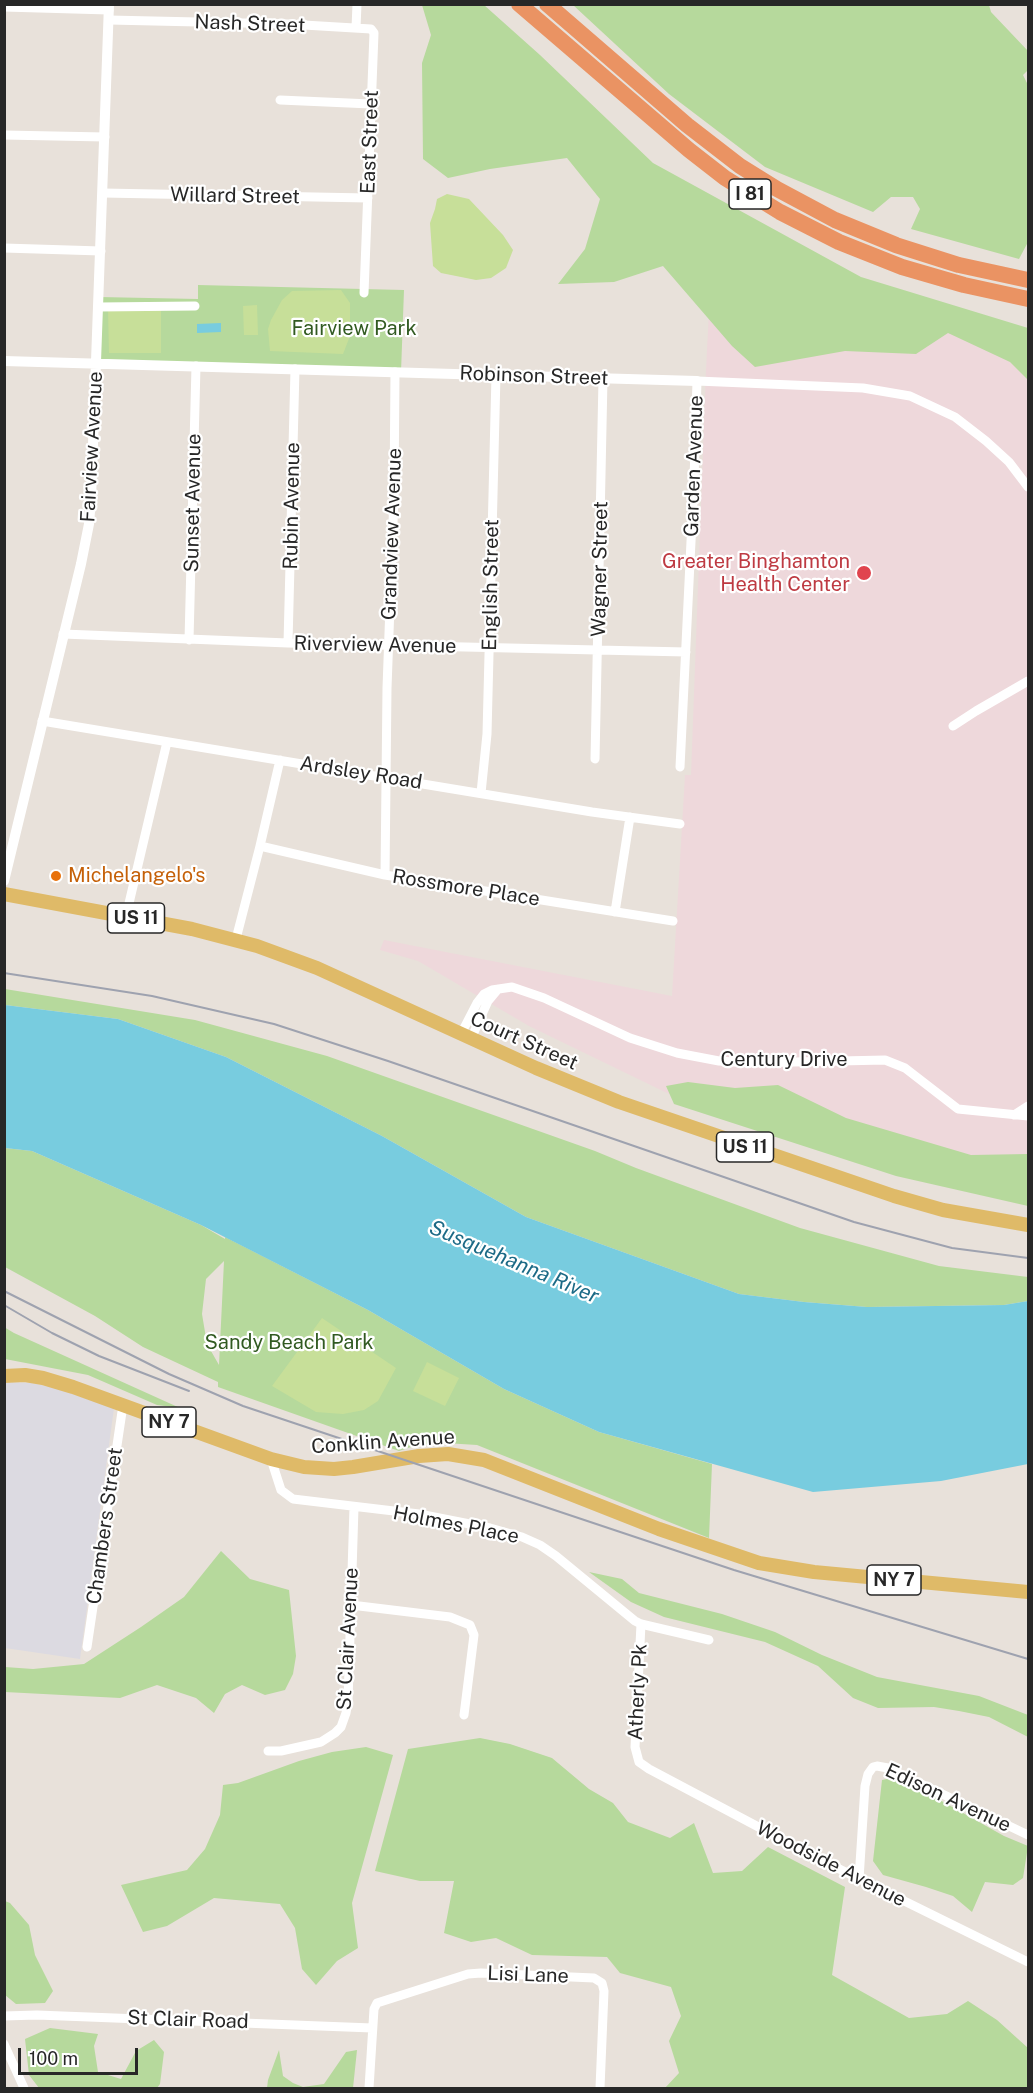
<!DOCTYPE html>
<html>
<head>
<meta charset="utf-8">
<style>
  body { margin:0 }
  #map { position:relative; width:1033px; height:2093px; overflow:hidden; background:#e8e1da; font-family:"Public Sans",sans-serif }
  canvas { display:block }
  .frame { position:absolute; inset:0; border:6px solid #272727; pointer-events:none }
  .scale { position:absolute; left:18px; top:2048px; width:120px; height:27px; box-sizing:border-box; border:3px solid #272727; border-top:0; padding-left:8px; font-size:18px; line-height:21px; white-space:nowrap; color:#272727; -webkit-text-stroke:4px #fff; paint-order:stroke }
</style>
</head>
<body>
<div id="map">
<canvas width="1033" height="2093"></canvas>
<div class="frame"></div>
<div class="scale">100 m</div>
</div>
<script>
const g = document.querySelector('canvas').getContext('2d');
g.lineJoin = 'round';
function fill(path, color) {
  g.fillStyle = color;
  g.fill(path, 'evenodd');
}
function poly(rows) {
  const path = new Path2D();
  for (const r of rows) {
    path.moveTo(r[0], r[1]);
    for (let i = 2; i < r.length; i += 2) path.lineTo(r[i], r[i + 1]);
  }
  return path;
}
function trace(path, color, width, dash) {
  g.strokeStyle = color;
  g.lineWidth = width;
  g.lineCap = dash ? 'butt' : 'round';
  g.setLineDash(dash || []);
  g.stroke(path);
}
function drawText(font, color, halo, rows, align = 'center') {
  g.font = font + ' "Public Sans",sans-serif';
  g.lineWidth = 4.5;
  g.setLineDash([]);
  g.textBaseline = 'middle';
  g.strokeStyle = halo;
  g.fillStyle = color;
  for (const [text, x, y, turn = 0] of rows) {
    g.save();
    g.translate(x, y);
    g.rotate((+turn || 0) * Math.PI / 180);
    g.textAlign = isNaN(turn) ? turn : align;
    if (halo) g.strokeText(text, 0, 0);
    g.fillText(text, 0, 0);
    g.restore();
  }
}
const industrial = poly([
  [5,1382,32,1383,55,1388,114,1408,80,1659,5,1648]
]);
const medical = poly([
  [714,213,849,292,1028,339,1028,1163,939,1173,669,1094,529,1026,418,961,380,950,384,940,672,996,685,775,691,775,706,370]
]);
const green = poly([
  [422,5,484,5,540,55,653,163,861,277,1028,328,1028,380,1010,362,948,333,916,354,845,351,755,367,732,346,663,266,614,282,558,284,585,249,600,199,567,158,490,169,448,178,423,159,422,63,431,35],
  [573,5,989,5,991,12,1028,51,1028,70,1023,75,1028,85,1028,242,1019,259,911,229,920,209,913,197,891,197,873,212,765,167,669,94],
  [198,285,404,290,401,372,96,363,99,297,198,299],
  [5,989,195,1020,327,1056,595,1151,636,1168,800,1228,939,1266,1028,1277,1028,1301,1004,1305,867,1307,804,1302,739,1294,526,1217,382,1136,226,1057,118,1019,5,1005],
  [688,1082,735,1088,778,1085,846,1118,971,1155,1028,1154,1028,1206,896,1176,674,1104,666,1086],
  [5,1148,32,1151,201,1225,225,1239,225,1237,368,1310,504,1389,599,1432,712,1464,709,1538,477,1445,445,1443,417,1445,399,1451,218,1387,218,1382,143,1347,95,1316,5,1267],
  [224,1261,219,1365,207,1344,202,1314,206,1279],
  [4,1327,14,1333,180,1408,157,1405,88,1375,5,1359],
  [221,1551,250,1579,289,1590,296,1656,293,1674,285,1690,265,1695,242,1685,225,1694,214,1713,196,1698,157,1685,120,1698,5,1692,5,1667,33,1669,84,1664,141,1627,184,1597],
  [589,1572,622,1579,639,1593,722,1614,775,1632,822,1655,877,1677,979,1696,1028,1715,1028,1737,989,1717,959,1711,934,1707,878,1708,853,1698,818,1666,765,1642,664,1617,631,1602],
  [480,1738,510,1744,552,1758,589,1789,613,1803,628,1822,670,1838,694,1823,713,1873,742,1871,768,1847,845,1887,832,1975,909,2018,947,2014,968,2001,997,2020,1028,2048,1028,2088,665,2088,679,2073,669,2041,681,2016,671,1987,620,1973,607,1957,532,1955,496,1938,471,1942,444,1933,454,1881,420,1881,375,1871,408,1749],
  [366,1747,393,1755,352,1903,358,1948,337,1961,316,1985,302,1969,295,1928,280,1904,214,1898,167,1926,143,1932,121,1885,187,1870,205,1849,220,1815,223,1785,238,1783,299,1761,332,1752],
  [892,1778,938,1799,1004,1836,1028,1846,1023,1878,1013,1885,985,1882,972,1912,953,1896,926,1887,883,1875,873,1861,882,1780],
  [5,1901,10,1903,29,1925,35,1955,53,1991,45,2003,16,2004,5,1995],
  [50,2028,98,2034,94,2046,98,2072,121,2079,136,2051,154,2040,164,2052,160,2084,157,2088,39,2088,29,2075,25,2039],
  [279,2050,283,2076,293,2083,303,2087,324,2084,346,2052,357,2050,353,2088,267,2088,268,2080]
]);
const pitch = poly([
  [447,194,469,199,503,235,513,250,506,268,491,278,476,280,441,273,433,266,430,223,435,209,437,199],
  [341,290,350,303,350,336,343,354,270,351,268,329,271,320,282,300,292,291],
  [257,305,258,335,244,335,243,306],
  [108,309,161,309,161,353,109,353],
  [322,1318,396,1368,378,1401,364,1410,343,1414,316,1412,272,1386],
  [427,1362,459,1378,445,1406,413,1391]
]);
const water = poly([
  [221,323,221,332,197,333,197,324],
  [5,1005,118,1019,226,1057,382,1136,526,1217,739,1294,804,1302,867,1307,1004,1305,1028,1301,1028,1464,941,1481,813,1492,599,1432,504,1389,368,1310,201,1225,32,1151,5,1148]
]);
const minor = poly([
  [4,7,109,10],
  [109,20,287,24,371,29,374,33,364,293],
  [356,28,357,4],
  [280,100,371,104],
  [4,135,105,137],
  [103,193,368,198],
  [4,248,101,251],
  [99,307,195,306],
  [63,634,288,643,686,652],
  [189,640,196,366],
  [288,643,295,369],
  [42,721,592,812,680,824],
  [953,726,976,711,1028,681],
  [595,759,603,379],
  [680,767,694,480,697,381,863,388,910,396,955,417,986,441,1009,462,1028,487],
  [481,793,487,734,496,375],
  [260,846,385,875,673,921],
  [385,875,387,688,394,496,395,372],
  [615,912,630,817],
  [126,916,167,742],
  [236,939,260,846,280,760],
  [461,1034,477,1003,484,994,492,990,512,987,544,998,630,1038,677,1053,719,1061,749,1063,885,1060,905,1068,958,1109,1028,1116],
  [471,1039,488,1001,498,989],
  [1014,1115,1028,1106],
  [271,1459,281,1490,293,1499,419,1514,490,1528,522,1537,540,1545,556,1556,635,1621,641,1624,709,1640],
  [351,1605,450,1617,470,1625,474,1635,464,1715],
  [641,1624,635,1747,639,1762,649,1769,817,1858,1028,1962],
  [87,1647,123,1405],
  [268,1751,281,1751,321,1742,335,1733,341,1727,346,1713,348,1701,354,1507],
  [859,1879,865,1786,868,1774,873,1767,877,1766,888,1768,1028,1835],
  [4,2016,37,2015,372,2028],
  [4,2044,24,2088],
  [369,2088,374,2009,377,2003,468,1974,481,1973,594,1978,602,1983,604,1991,600,2088]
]);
const tertiary = poly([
  [4,361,697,381],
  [4,881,81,564,89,524,91,499,109,4]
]);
const primary = poly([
  [4,894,192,929,257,946,317,968,536,1068,619,1102,894,1196,943,1210,1028,1225],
  [4,1376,25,1375,43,1378,73,1387,271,1459,304,1467,334,1469,353,1467,419,1456,448,1454,484,1460,659,1529,759,1563,814,1572,1028,1592]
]);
const motorway = poly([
  [519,4,689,150,725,178,780,212,839,242,902,267,964,285,1028,299],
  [547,4,687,125,740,166,777,189,835,220,896,245,959,265,1028,280]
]);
const rail = poly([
  [4,973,152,996,274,1024,388,1061,854,1222,952,1248,1028,1258],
  [4,1291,169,1374,243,1406,734,1570,1028,1659],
  [4,1305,52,1333,99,1356,189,1391]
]);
const markers = [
  [864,573,8,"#e0444e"],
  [56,876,6,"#e8710a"]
];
const shields = [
  [750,194,42],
  [136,918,57],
  [745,1147,57],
  [169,1422,54],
  [894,1580,54]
];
const shieldNames = [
  ["I 81",750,194],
  ["US 11",136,918],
  ["US 11",745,1147],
  ["NY 7",169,1422],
  ["NY 7",894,1580]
];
const streetNames = [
  ["Nash Street",250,24,2],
  ["East Street",370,142,-88],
  ["Willard Street",235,196,1],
  ["Robinson Street",534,376,2],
  ["Fairview Avenue",92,447,-87],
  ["Garden Avenue",694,466,-88],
  ["Sunset Avenue",193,503,-89],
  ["Rubin Avenue",292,506,-89],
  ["Grandview Avenue",392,534,-88],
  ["Wagner Street",600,569,-89],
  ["English Street",491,585,-89],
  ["Riverview Avenue",375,645,1],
  ["Ardsley Road",361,773,9],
  ["Rossmore Place",466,888,9],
  ["Court Street",524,1041,24],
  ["Century Drive",784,1060],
  ["Conklin Avenue",383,1442,-4],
  ["Holmes Place",456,1525,11],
  ["Chambers Street",105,1526,-82],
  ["St Clair Avenue",348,1639,-87],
  ["Atherly Pk",638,1692,-87],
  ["Edison Avenue",948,1798,25],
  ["Woodside Avenue",831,1864,27],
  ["Lisi Lane",528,1975,2],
  ["St Clair Road",188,2020,2]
];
const parkNames = [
  ["Fairview Park",354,329],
  ["Sandy Beach Park",289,1343]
];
const healthNames = [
  ["Greater Binghamton",850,562],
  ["Health Center",850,585]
];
const foodNames = [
  ["Michelangelo's",68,876]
];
const waterNames = [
  ["Susquehanna River",514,1262,23]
];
fill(industrial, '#dcdae1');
fill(medical, '#eed8db');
fill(green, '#b6d99c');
fill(pitch, '#c7df99');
fill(water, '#78ccdf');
trace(minor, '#fff', 9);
trace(tertiary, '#fff', 10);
trace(primary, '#dfba68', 14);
trace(motorway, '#ea9363', 16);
trace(rail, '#9ea2af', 2);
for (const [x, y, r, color] of markers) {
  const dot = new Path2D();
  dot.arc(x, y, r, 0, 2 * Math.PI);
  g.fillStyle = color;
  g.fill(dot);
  trace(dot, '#fff', 2);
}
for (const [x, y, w] of shields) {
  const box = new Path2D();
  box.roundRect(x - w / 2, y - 15, w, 30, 4.5);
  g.fillStyle = '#fff';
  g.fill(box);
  trace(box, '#272727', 1.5);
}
drawText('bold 18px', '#272727', null, shieldNames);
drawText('20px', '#272727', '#fff', streetNames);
drawText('20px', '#315a21', '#fff', parkNames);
drawText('20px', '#be3a42', '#fff', healthNames, 'right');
drawText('20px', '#c56008', '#fff', foodNames, 'left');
drawText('italic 21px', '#1c6a86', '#fff', waterNames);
</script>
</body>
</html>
